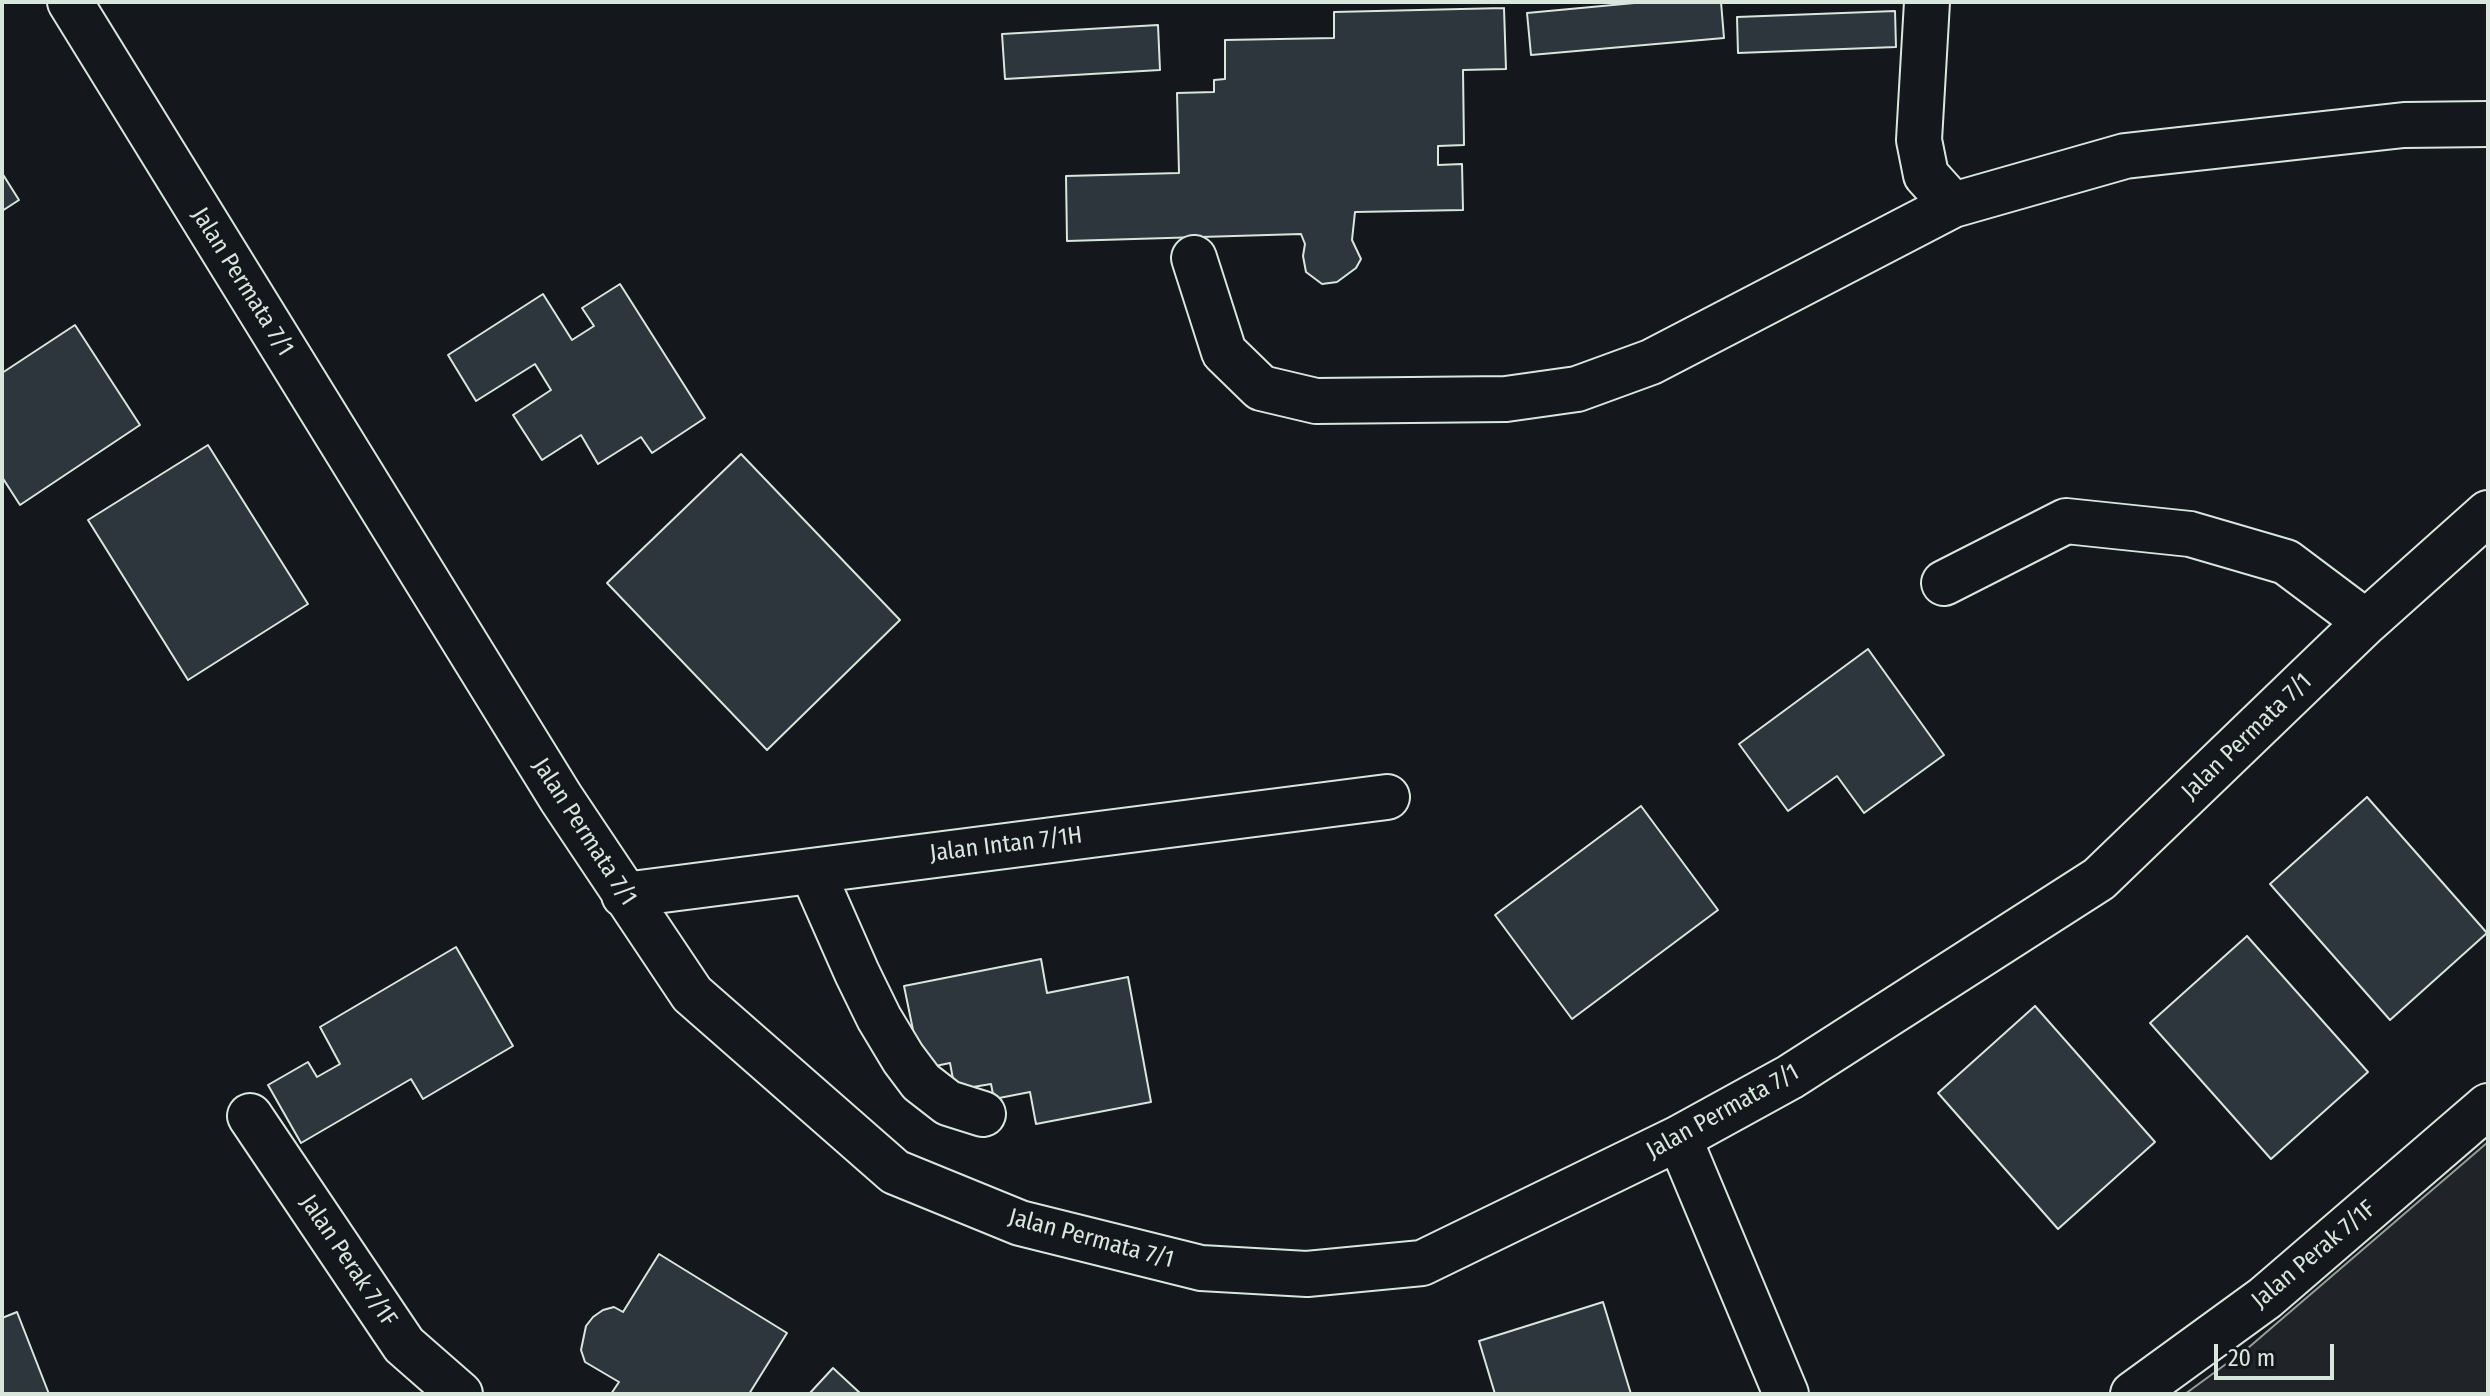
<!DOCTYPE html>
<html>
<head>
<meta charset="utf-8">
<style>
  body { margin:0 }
  #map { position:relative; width:2490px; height:1396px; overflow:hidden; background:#14181c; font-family:"Fira Sans Condensed",sans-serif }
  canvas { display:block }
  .frame { position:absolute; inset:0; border:4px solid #d8e6dc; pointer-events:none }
  .scale { position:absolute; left:2214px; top:1344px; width:120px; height:36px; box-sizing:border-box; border:4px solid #d8e6dc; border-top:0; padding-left:10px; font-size:24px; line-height:28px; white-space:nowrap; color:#d8e6dc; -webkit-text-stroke:6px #14181c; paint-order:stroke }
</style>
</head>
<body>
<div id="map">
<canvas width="2490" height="1396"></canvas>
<div class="frame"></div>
<div class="scale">20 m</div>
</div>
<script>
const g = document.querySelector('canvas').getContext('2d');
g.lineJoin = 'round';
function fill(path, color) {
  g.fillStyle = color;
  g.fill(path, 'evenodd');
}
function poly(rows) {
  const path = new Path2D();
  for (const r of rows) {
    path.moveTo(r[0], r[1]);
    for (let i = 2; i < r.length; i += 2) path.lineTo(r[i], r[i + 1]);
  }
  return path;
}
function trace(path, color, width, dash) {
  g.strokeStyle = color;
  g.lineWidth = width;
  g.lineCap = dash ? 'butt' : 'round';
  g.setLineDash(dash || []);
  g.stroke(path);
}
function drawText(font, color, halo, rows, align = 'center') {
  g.font = font + ' "Fira Sans Condensed",sans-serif';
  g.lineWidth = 6;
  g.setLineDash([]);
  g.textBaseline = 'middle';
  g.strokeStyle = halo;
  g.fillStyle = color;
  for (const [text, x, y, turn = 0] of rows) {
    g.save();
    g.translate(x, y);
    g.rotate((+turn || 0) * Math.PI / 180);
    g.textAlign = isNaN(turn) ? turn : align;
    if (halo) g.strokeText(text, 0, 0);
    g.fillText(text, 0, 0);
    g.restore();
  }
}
const green = poly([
  [2488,1142,2488,1394,2185,1394,2248,1348,2488,1142]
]);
const building = poly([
  [1645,2,1721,2,1724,38,1531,55,1527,13,1645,2],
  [1504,8,1506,69,1463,70,1464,145,1438,146,1438,165,1462,164,1463,210,1355,212,1352,240,1361,259,1356,268,1337,282,1322,284,1306,272,1303,256,1305,244,1301,234,1067,241,1066,176,1179,173,1177,93,1214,92,1214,80,1225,79,1225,40,1334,38,1334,12,1504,8],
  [1895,11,1896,47,1738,53,1737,17,1895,11],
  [1158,25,1160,70,1005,79,1002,34,1158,25],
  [2,173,19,200,2,211,2,173],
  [620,284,705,418,652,453,641,437,598,464,581,435,542,460,513,415,551,390,535,364,476,401,448,355,543,294,572,340,594,326,582,308,620,284],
  [75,325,140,425,20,505,2,477,2,373,75,325],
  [208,445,308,604,188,680,88,520,208,445],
  [741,454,900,620,767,750,607,583,741,454],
  [1868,649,1944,755,1864,813,1837,776,1788,811,1739,744,1868,649],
  [2367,797,2487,933,2390,1020,2270,884,2367,797],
  [1641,806,1718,910,1572,1019,1495,915,1641,806],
  [2247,936,2368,1072,2271,1159,2150,1023,2247,936],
  [456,947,513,1046,423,1099,411,1079,301,1143,268,1085,308,1062,317,1077,340,1064,320,1027,456,947],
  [1041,959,1047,993,1128,977,1151,1102,1036,1124,1030,1092,994,1099,991,1084,955,1090,950,1063,921,1069,904,986,1041,959],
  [2035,1006,2155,1142,2058,1229,1938,1093,2035,1006],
  [659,1254,787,1333,749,1394,611,1394,619,1382,585,1362,581,1350,586,1326,593,1317,603,1310,614,1307,623,1312,659,1254],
  [1603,1302,1631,1394,1495,1394,1479,1341,1603,1302],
  [17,1312,49,1394,2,1394,2,1318,17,1312],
  [833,1368,861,1394,809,1394,833,1368]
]);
const minor = poly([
  [70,2,561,798,692,994,895,1172,1020,1223,1201,1268,1307,1274,1422,1263,1679,1138,1790,1077,2099,879,2366,622,2488,513],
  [1927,2,1919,140,1926,175,1953,205,2125,156,2404,125,2488,124],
  [1194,258,1224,352,1261,388,1316,401,1506,399,1577,389,1651,362,1953,205],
  [1944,583,2066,521,2190,534,2286,562,2366,622],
  [812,871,857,973,879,1018,903,1058,921,1082,948,1103,983,1114],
  [624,895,1387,797],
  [250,1116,404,1345,460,1394],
  [1679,1138,1786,1394],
  [2133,1394,2265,1298,2488,1106]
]);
const streetNames = [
  ["Jalan Permata 7/1",242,282,58],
  ["Jalan Permata 7/1",2247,737,-44],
  ["Jalan Permata 7/1",584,832,57],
  ["Jalan Intan 7/1H",1006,845,-7],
  ["Jalan Permata 7/1",1723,1112,-29],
  ["Jalan Permata 7/1",1091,1239,15],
  ["Jalan Perak 7/1F",2314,1255,-40],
  ["Jalan Perak 7/1F",348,1261,56]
];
fill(green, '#202428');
trace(green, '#939e99', 2);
fill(building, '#2c363c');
trace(building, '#d8e6dc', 2);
trace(minor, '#d8e6dc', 48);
trace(minor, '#14181c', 44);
drawText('24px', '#d8e6dc', '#14181c', streetNames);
</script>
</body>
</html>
